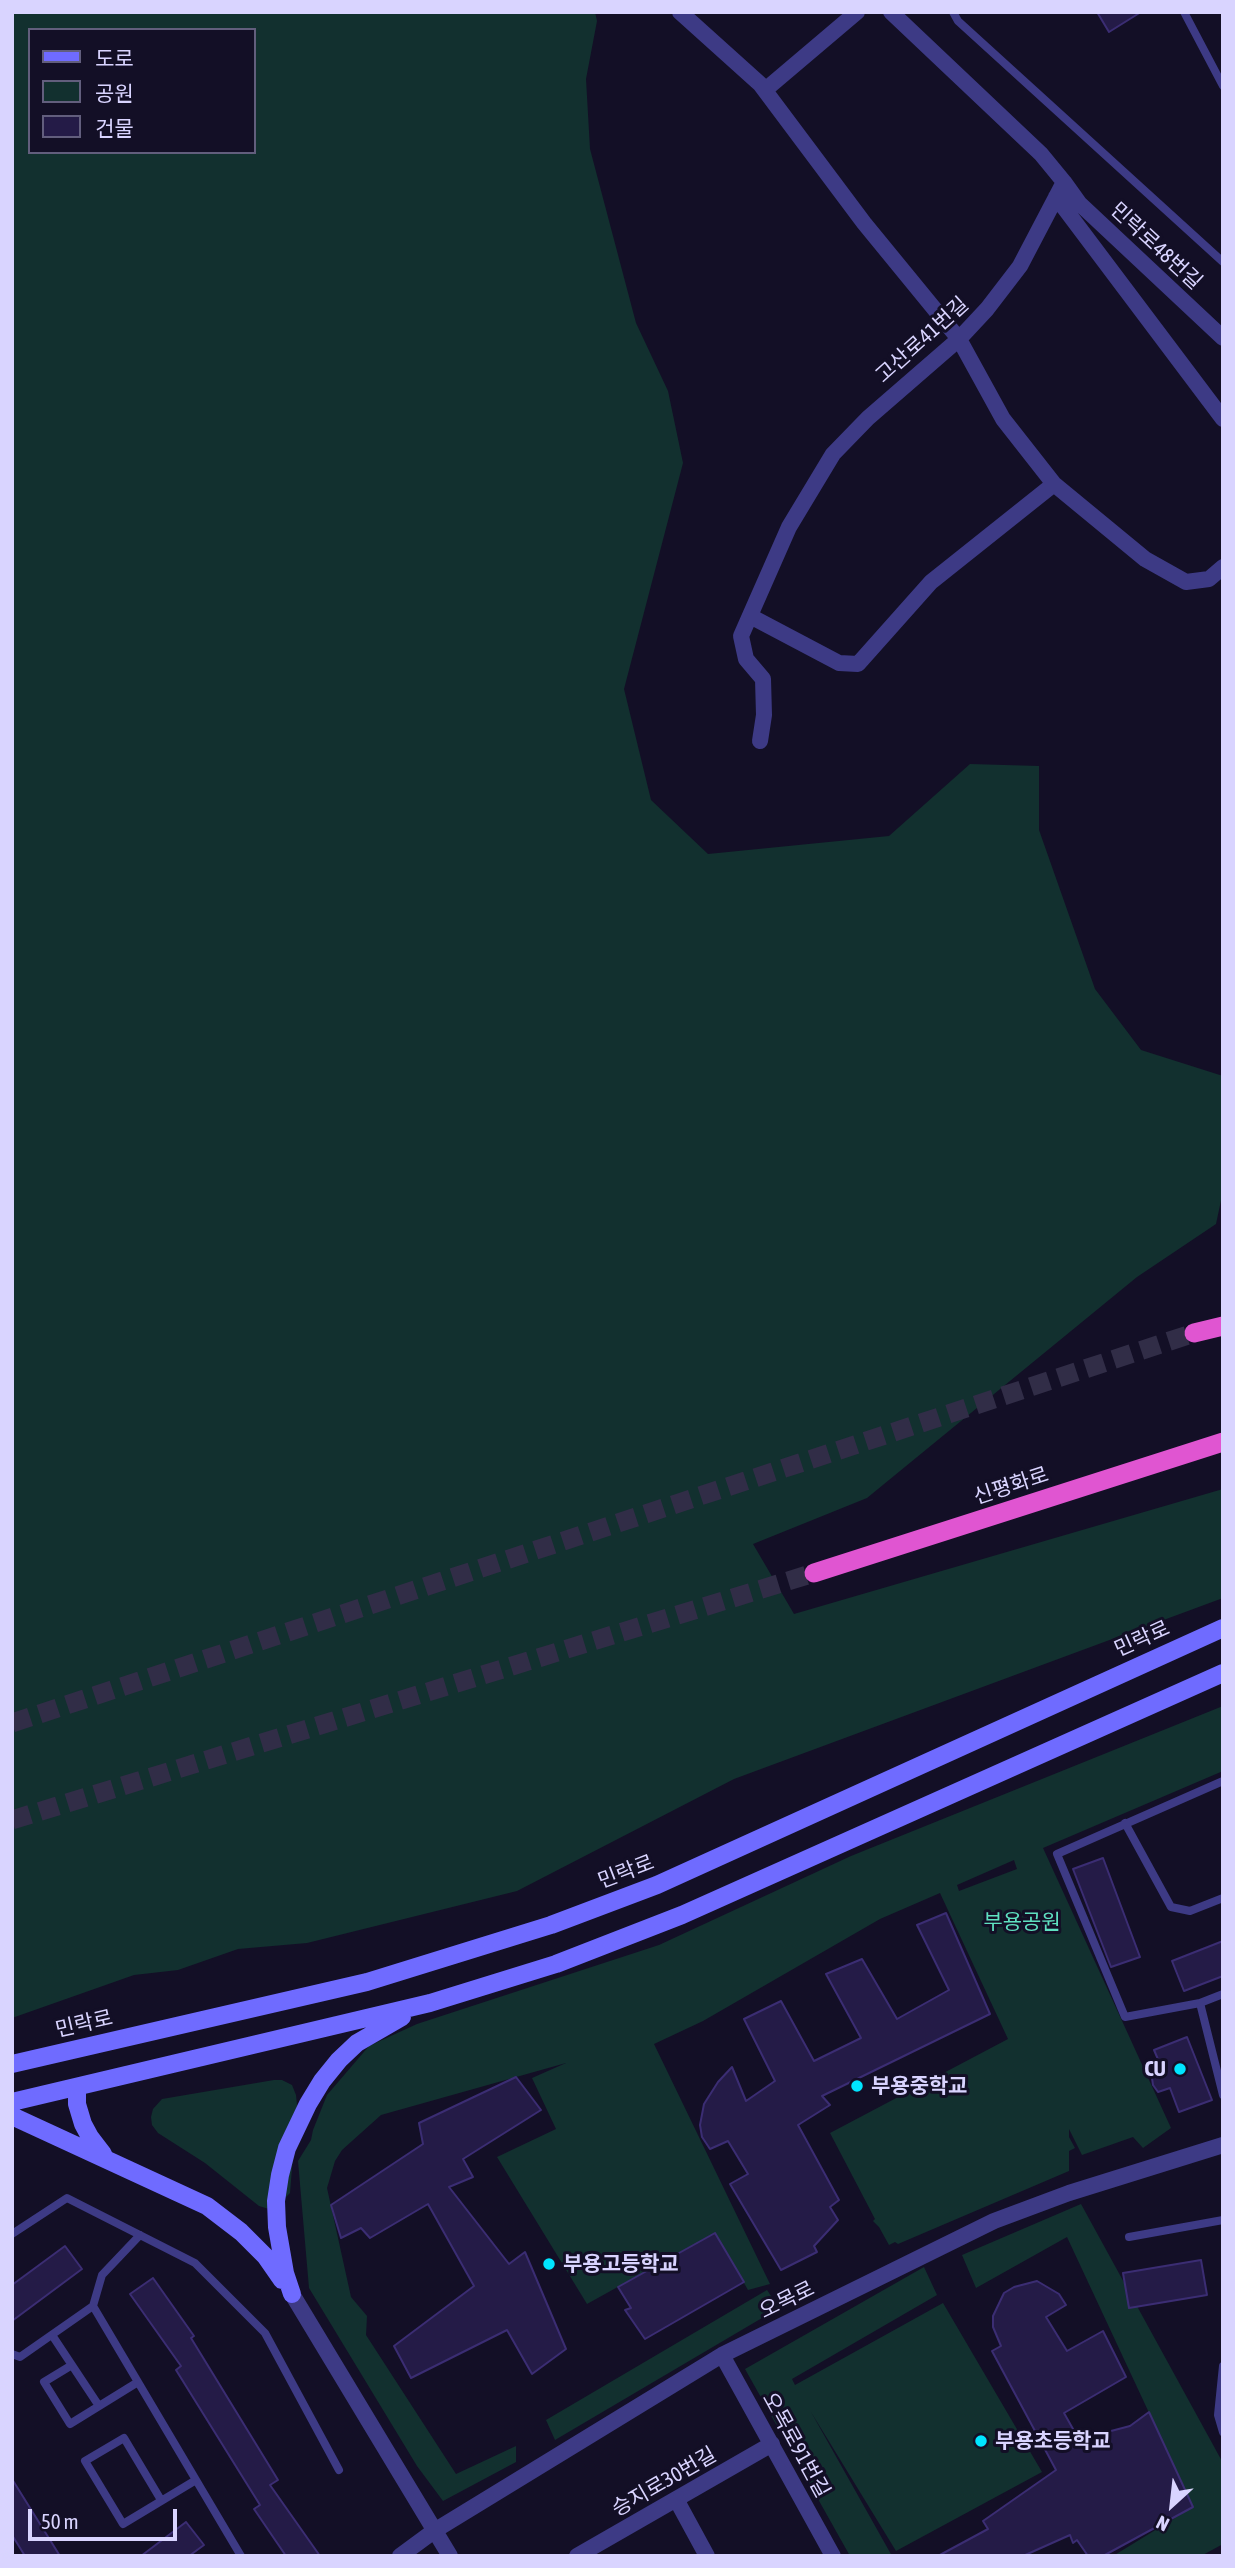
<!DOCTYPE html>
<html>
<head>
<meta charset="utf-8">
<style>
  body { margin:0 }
  #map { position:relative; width:1235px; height:2568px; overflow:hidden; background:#130f26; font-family:"Asap Condensed","Noto Sans KR",sans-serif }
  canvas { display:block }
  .frame { position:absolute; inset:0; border:14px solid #d9d4ff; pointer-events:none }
  .legend { position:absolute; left:28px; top:28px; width:228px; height:126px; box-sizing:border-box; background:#130f26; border:2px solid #625e7d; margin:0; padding:9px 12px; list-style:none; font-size:21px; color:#d9d4ff }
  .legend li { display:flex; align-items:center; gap:14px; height:35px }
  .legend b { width:35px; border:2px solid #625e7d }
  .north { position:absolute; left:1137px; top:2470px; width:70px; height:70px; -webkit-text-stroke:5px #130f26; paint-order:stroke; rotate:207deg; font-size:19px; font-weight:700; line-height:28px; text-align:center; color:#d9d4ff }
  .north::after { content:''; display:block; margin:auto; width:24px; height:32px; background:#d9d4ff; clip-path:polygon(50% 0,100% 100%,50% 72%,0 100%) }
  .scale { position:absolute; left:28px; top:2509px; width:149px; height:32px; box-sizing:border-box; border:4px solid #d9d4ff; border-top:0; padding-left:9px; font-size:21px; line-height:24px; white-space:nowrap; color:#d9d4ff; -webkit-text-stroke:5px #130f26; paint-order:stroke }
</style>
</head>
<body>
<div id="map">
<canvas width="1235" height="2568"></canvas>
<div class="frame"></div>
<ul class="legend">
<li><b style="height:9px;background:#6f6bff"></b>도로</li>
<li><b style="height:19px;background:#12302f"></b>공원</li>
<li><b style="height:19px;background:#241b47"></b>건물</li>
</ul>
<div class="north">N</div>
<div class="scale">50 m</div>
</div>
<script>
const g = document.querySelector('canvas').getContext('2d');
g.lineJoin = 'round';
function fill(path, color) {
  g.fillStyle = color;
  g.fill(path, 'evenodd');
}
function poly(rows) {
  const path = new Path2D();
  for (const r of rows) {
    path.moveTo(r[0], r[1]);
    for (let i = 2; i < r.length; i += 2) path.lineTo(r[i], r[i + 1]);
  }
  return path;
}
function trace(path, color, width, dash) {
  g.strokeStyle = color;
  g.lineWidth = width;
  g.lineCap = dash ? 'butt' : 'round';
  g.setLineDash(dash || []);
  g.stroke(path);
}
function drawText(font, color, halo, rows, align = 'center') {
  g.font = font + ' "Asap Condensed","Noto Sans KR",sans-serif';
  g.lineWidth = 6;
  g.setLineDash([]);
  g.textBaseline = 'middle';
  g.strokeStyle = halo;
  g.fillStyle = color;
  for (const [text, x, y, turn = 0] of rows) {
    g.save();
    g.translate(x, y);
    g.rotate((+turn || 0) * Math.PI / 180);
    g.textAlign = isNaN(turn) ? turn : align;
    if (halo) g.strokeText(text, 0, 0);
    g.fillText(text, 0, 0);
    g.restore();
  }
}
const green = poly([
  [12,12,595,12,597,21,586,79,590,149,636,323,668,391,683,463,624,689,651,800,708,854,889,836,970,764,1039,766,1039,830,1095,989,1141,1050,1223,1076,1223,1191,1216,1224,1137,1277,867,1498,753,1544,794,1614,1223,1489,1223,1598,734,1779,517,1891,307,1943,238,1949,178,1970,134,1975,12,2018],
  [30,30,254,30,254,152,30,152],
  [1223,1706,1223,1771,1043,1848,1171,2128,1143,2148,1133,2137,1082,2155,1069,2129,1069,2137,1075,2148,1069,2151,1069,2171,898,2244,895,2242,889,2245,879,2227,873,2221,875,2219,830,2133,1008,2039,940,1893,880,1919,703,2021,654,2044,770,2284,748,2290,715,2233,587,2304,497,2157,556,2129,532,2078,566,2063,381,2115,342,2150,335,2161,327,2188,351,2297,367,2316,366,2335,456,2474,516,2446,516,2462,443,2501,417,2466,309,2288,298,2161,311,2140,313,2130,327,2095,369,2046,417,2024,659,1945,851,1856],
  [1014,1860,1017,1869,959,1891,957,1885],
  [274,2080,282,2080,292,2085,296,2095,297,2105,290,2193,281,2202,269,2209,259,2206,205,2163,158,2133,152,2125,151,2117,153,2109,162,2099],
  [1081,2204,1223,2463,1223,2544,1201,2556,1113,2556,1193,2507,1067,2237,976,2288,962,2255],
  [924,2267,937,2295,792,2379,795,2385,943,2303,1042,2472,896,2551,811,2412,892,2556,850,2556,745,2369],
  [767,2290,779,2308,555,2440,546,2420]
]);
const building = poly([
  [1097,12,1141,12,1109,32,1097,12],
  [1103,1858,1140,1957,1111,1967,1073,1869,1103,1858],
  [946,1913,990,2014,822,2096,830,2105,798,2125,839,2200,830,2207,838,2220,814,2246,817,2252,781,2270,730,2184,748,2174,728,2141,710,2149,702,2137,700,2125,704,2104,718,2082,732,2067,746,2101,775,2081,744,2019,781,2001,814,2061,861,2038,826,1974,862,1959,897,2019,949,1990,917,1925,946,1913],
  [1223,1941,1223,1976,1184,1991,1172,1961,1223,1941],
  [1187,2037,1212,2100,1179,2112,1170,2088,1158,2092,1153,2085,1152,2078,1163,2071,1154,2050,1187,2037],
  [516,2077,541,2110,463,2159,473,2177,449,2187,509,2264,525,2252,566,2349,532,2374,507,2330,411,2378,394,2346,474,2286,428,2204,370,2238,361,2228,341,2238,331,2205,423,2144,419,2123,516,2077],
  [715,2233,744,2282,645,2339,625,2310,631,2308,618,2287,715,2233],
  [65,2246,82,2269,12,2321,12,2285,65,2246],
  [1201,2260,1207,2295,1129,2308,1123,2273,1201,2260],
  [153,2278,194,2336,191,2338,278,2480,270,2485,320,2556,286,2556,254,2509,260,2505,176,2370,181,2366,130,2294,153,2278],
  [1037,2281,1059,2294,1066,2305,1046,2317,1067,2351,1103,2331,1126,2377,1064,2413,1086,2452,1104,2441,1106,2434,1111,2431,1130,2426,1149,2412,1193,2507,1103,2556,1088,2556,1077,2540,1073,2543,1070,2535,1023,2556,938,2556,988,2529,983,2521,1056,2470,992,2351,1001,2346,993,2327,993,2316,1004,2293,1014,2287,1037,2281],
  [12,2479,60,2556,25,2556,12,2535,12,2479],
  [186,2522,204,2545,189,2556,141,2556,186,2522]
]);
const trunkTunnel = poly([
  [12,1723,1194,1333],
  [12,1820,814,1573]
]);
const service = poly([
  [953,12,958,21,1223,262],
  [1184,12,1223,86],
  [1223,1781,1057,1854,1125,2017,1200,2003,1223,2095],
  [1125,1823,1171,1907,1190,1911,1223,1898],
  [1200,2003,1223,1994],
  [12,2234,67,2198,195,2263,265,2333,339,2470],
  [1129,2237,1223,2220],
  [93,2306,102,2275,140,2235],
  [52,2335,99,2406],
  [12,2354,20,2357,93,2306,241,2556],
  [72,2365,44,2382,70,2424,138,2382],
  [1223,2366,1218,2415,1223,2432],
  [161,2500,124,2438,85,2461,123,2524,196,2480]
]);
const minor = poly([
  [680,12,760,84,864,223,959,339,1003,419,1054,484,931,582,858,664,839,663,750,616],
  [765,90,857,12],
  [1064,182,1079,203,1223,338],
  [1056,197,1223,419],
  [1054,484,1145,559,1186,582,1209,579,1223,567],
  [760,741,764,715,763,679,746,659,741,636,789,527,833,454,868,418,959,339,987,309,1020,266,1064,182,1041,154,891,12],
  [292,2294,450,2556],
  [722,2355,833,2556],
  [676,2499,707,2556],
  [400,2556,434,2531,722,2355,994,2221,1069,2193,1223,2145],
  [577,2556,772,2444]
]);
const secondary = poly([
  [12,2064,367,1982,551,1925,657,1885,1223,1628],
  [77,2087,77,2104,83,2124,90,2137,103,2154],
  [12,2102,430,2003,556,1964,682,1915,1223,1673],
  [12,2116,207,2206,241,2232,266,2257,282,2280],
  [292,2294,285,2273,277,2227,276,2201,280,2175,287,2148,308,2104,322,2081,339,2060,357,2043,402,2017]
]);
const trunk = poly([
  [1194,1333,1223,1326],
  [814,1573,1223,1442]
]);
const markers = [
  [1180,2069,7,"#00e5ff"],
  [857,2086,7,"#00e5ff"],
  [549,2264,7,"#00e5ff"],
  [981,2441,7,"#00e5ff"]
];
const streetNames = [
  ["민락로48번길",1156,246,43],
  ["고산로41번길",922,340,-42],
  ["신평화로",1011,1486,-18],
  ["민락로",1142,1639,-24],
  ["민락로",626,1872,-21],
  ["민락로",84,2024,-13],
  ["오목로",787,2300,-26],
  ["오목로91번길",796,2445,61],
  ["승지로30번길",664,2482,-30]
];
const parkNames = [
  ["부용공원",1022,1922]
];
const poiNames = [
  ["CU",1166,2069,"right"],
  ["부용중학교",871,2086],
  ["부용고등학교",563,2264],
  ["부용초등학교",995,2441]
];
fill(green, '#12302f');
fill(building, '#241b47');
trace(building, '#3b2d73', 2);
trace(trunkTunnel, '#312d47', 19, [19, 10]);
trace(service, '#3d3a85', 8);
trace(minor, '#3d3a85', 16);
trace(secondary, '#6f6bff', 18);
trace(trunk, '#e055d1', 19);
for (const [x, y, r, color] of markers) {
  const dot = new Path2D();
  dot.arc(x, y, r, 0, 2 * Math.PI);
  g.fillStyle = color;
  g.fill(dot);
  trace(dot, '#130f26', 2.5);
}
drawText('21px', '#d9d4ff', '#130f26', streetNames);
drawText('21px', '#5fe0c0', '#130f26', parkNames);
drawText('bold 21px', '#d9d4ff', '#130f26', poiNames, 'left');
</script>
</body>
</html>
